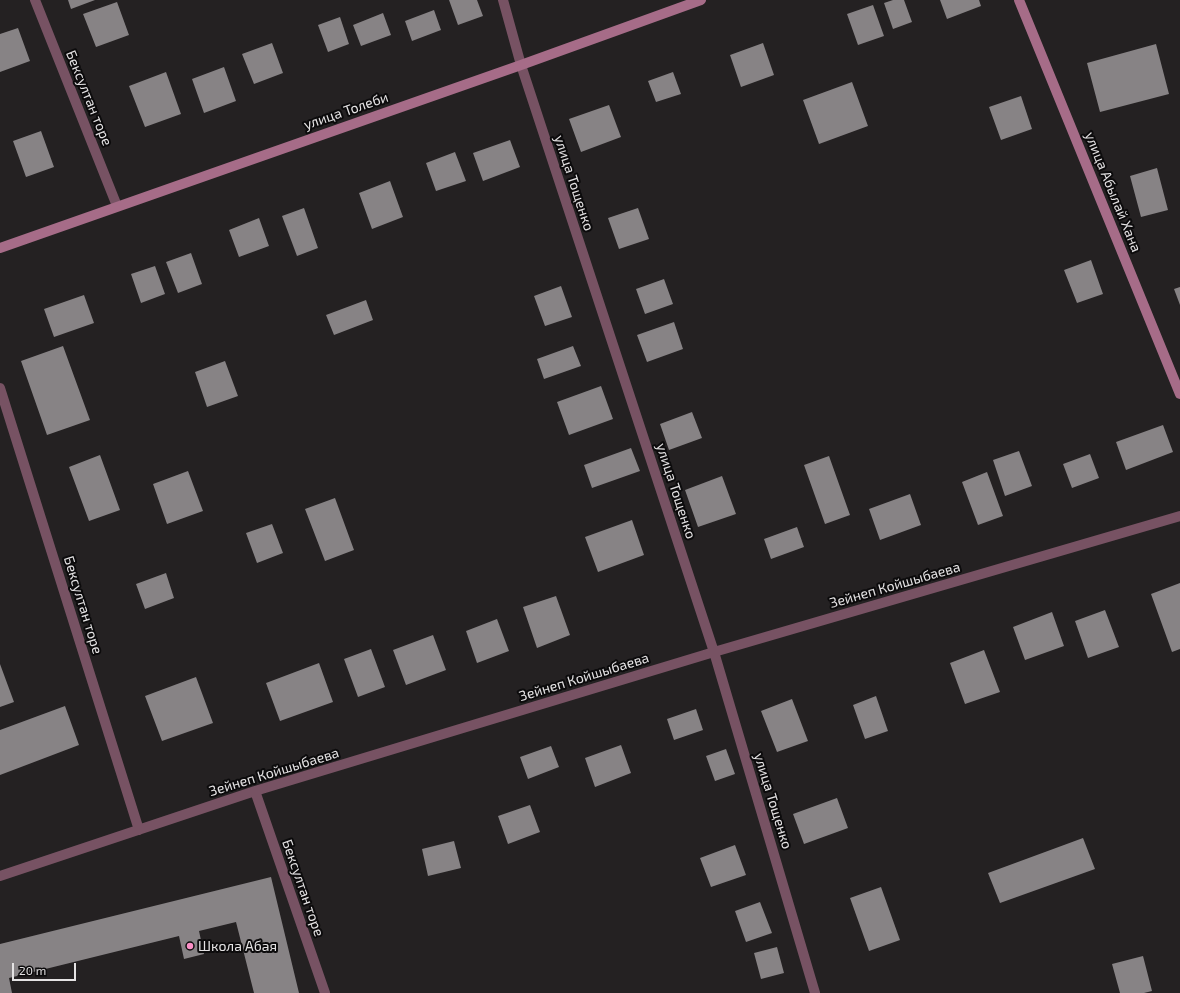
<!DOCTYPE html>
<html>
<head>
<meta charset="utf-8">
<style>
  body { margin:0 }
  #map { position:relative; width:1180px; height:993px; overflow:hidden; background:#242122; font-family:"Exo 2",sans-serif }
  canvas { display:block }
  .scale { position:absolute; left:12px; top:963px; width:64px; height:18px; box-sizing:border-box; border:2px solid #e5e3e4; border-top:0; padding-left:5px; font-size:12px; line-height:14px; white-space:nowrap; color:#e5e3e4; -webkit-text-stroke:3px #0c0b0c; paint-order:stroke }
</style>
</head>
<body>
<div id="map">
<canvas width="1180" height="993"></canvas>
<div class="scale">20 m</div>
</div>
<script>
const g = document.querySelector('canvas').getContext('2d');
g.lineJoin = 'round';
function fill(path, color) {
  g.fillStyle = color;
  g.fill(path, 'evenodd');
}
function poly(rows) {
  const path = new Path2D();
  for (const r of rows) {
    path.moveTo(r[0], r[1]);
    for (let i = 2; i < r.length; i += 2) path.lineTo(r[i], r[i + 1]);
  }
  return path;
}
function trace(path, color, width, dash) {
  g.strokeStyle = color;
  g.lineWidth = width;
  g.lineCap = dash ? 'butt' : 'round';
  g.setLineDash(dash || []);
  g.stroke(path);
}
function drawText(font, color, halo, rows, align = 'center') {
  g.font = font + ' "Exo 2",sans-serif';
  g.lineWidth = 4;
  g.setLineDash([]);
  g.textBaseline = 'middle';
  g.strokeStyle = halo;
  g.fillStyle = color;
  for (const [text, x, y, turn = 0] of rows) {
    g.save();
    g.translate(x, y);
    g.rotate((+turn || 0) * Math.PI / 180);
    g.textAlign = isNaN(turn) ? turn : align;
    if (halo) g.strokeText(text, 0, 0);
    g.fillText(text, 0, 0);
    g.restore();
  }
}
const building = poly([
  [68,0,95,0,71,9],
  [449,0,477,0,483,16,458,25],
  [893,0,904,0,912,22,893,29,884,3],
  [940,0,979,0,981,6,947,19],
  [117,2,129,35,96,47,83,14],
  [873,5,884,36,858,45,847,14],
  [434,10,441,30,412,41,405,21],
  [383,13,391,35,361,46,353,25],
  [340,17,349,44,328,52,318,25],
  [18,28,30,61,0,72,0,34],
  [272,43,283,73,254,84,242,54],
  [763,43,774,75,741,87,730,55],
  [1156,44,1169,94,1100,112,1087,63],
  [224,67,236,101,204,113,192,79],
  [166,72,181,114,145,127,129,86],
  [673,72,681,94,656,102,648,81],
  [852,82,868,126,819,144,803,100],
  [1021,96,1032,129,1001,140,989,107],
  [609,105,621,137,581,152,569,119],
  [41,131,54,167,26,177,13,141],
  [510,140,520,167,483,181,473,153],
  [455,152,466,181,436,191,426,163],
  [1157,168,1168,210,1141,217,1130,176],
  [390,181,403,217,372,229,359,193],
  [304,208,318,248,297,256,282,216],
  [638,208,649,239,619,249,608,218],
  [259,218,269,246,239,257,229,230],
  [191,253,202,284,178,293,166,262],
  [1091,260,1103,294,1077,303,1064,270],
  [155,266,165,294,141,303,131,274],
  [664,279,673,304,645,314,636,289],
  [561,286,572,317,545,326,534,296],
  [1180,287,1180,305,1174,289],
  [84,295,94,323,54,337,44,309],
  [366,300,373,320,334,335,326,315],
  [674,322,683,349,647,362,637,335],
  [63,346,90,420,47,435,21,361],
  [573,346,581,366,544,379,537,359],
  [225,361,238,396,207,407,195,372],
  [601,386,613,419,569,435,557,402],
  [692,412,702,438,669,450,660,424],
  [1163,425,1173,452,1126,470,1116,442],
  [631,448,640,471,592,488,584,465],
  [1019,451,1032,486,1005,496,993,460],
  [1090,454,1099,478,1072,488,1063,464],
  [100,455,120,510,89,521,69,467],
  [829,456,850,515,825,524,804,465],
  [188,471,203,511,167,524,153,484],
  [987,472,1003,516,978,525,962,482],
  [722,476,736,514,698,527,685,490],
  [910,494,921,525,880,540,869,509],
  [335,498,354,550,325,561,305,509],
  [632,520,644,555,598,572,585,537],
  [272,524,283,553,257,563,246,533],
  [797,527,804,547,771,559,764,539],
  [166,573,174,598,145,609,136,584],
  [1180,583,1180,649,1172,652,1151,594],
  [556,596,570,635,537,648,523,607],
  [1105,610,1119,647,1088,658,1075,621],
  [1052,612,1064,646,1025,660,1013,627],
  [497,619,509,651,477,663,466,631],
  [433,635,446,670,406,685,393,650],
  [371,649,385,687,358,697,344,659],
  [984,650,1000,692,965,704,950,663],
  [319,663,333,702,280,721,266,683],
  [0,664,14,702,0,707],
  [196,677,213,723,162,741,145,696],
  [876,696,888,731,865,739,853,705],
  [792,699,808,741,777,752,761,711],
  [65,706,79,745,0,775,0,730],
  [696,709,703,730,674,740,667,719],
  [621,745,631,773,595,787,585,758],
  [551,746,559,767,528,779,520,757],
  [726,749,735,774,715,781,706,756],
  [837,798,848,828,804,844,793,814],
  [530,805,540,832,508,844,498,816],
  [1083,838,1095,869,1000,903,988,873],
  [454,841,461,868,428,876,422,849],
  [735,845,746,875,711,887,700,858],
  [271,877,299,993,254,993,236,922,199,931,204,954,184,959,179,936,9,978,12,993,0,993,0,944],
  [881,887,900,940,869,951,850,898],
  [760,902,772,933,746,942,735,911],
  [777,947,784,973,761,979,754,953],
  [1143,956,1152,991,1144,993,1120,993,1112,964]
]);
const street = poly([
  [35,0,117,206],
  [503,0,521,65,714,652,815,993],
  [0,388,139,830],
  [255,791,325,993],
  [0,876,255,791,714,652,1180,516]
]);
const secondary = poly([
  [1019,0,1180,394],
  [0,248,521,65,701,0]
]);
const markers = [
  [190,946,4,"#fb8fc6"]
];
const streetNames = [
  ["Бексултан торе",89,98,68],
  ["улица Толеби",346,111,-19],
  ["улица Тощенко",574,183,72],
  ["улица Абылай Хана",1113,192,68],
  ["улица Тощенко",676,491,72],
  ["Зейнеп Койшыбаева",895,585,-16],
  ["Бексултан торе",83,605,73],
  ["Зейнеп Койшыбаева",584,677,-17],
  ["Зейнеп Койшыбаева",274,772,-17],
  ["улица Тощенко",773,801,73],
  ["Бексултан торе",303,888,71]
];
const poiNames = [
  ["Школа Абая",198,946]
];
fill(building, '#878385');
trace(street, '#775263', 10);
trace(secondary, '#a66c88', 10);
for (const [x, y, r, color] of markers) {
  const dot = new Path2D();
  dot.arc(x, y, r, 0, 2 * Math.PI);
  g.fillStyle = color;
  g.fill(dot);
  trace(dot, '#0c0b0c', 1.5);
}
drawText('14px', '#e5e3e4', '#0c0b0c', streetNames);
drawText('14px', '#e5e3e4', '#0c0b0c', poiNames, 'left');
</script>
</body>
</html>
